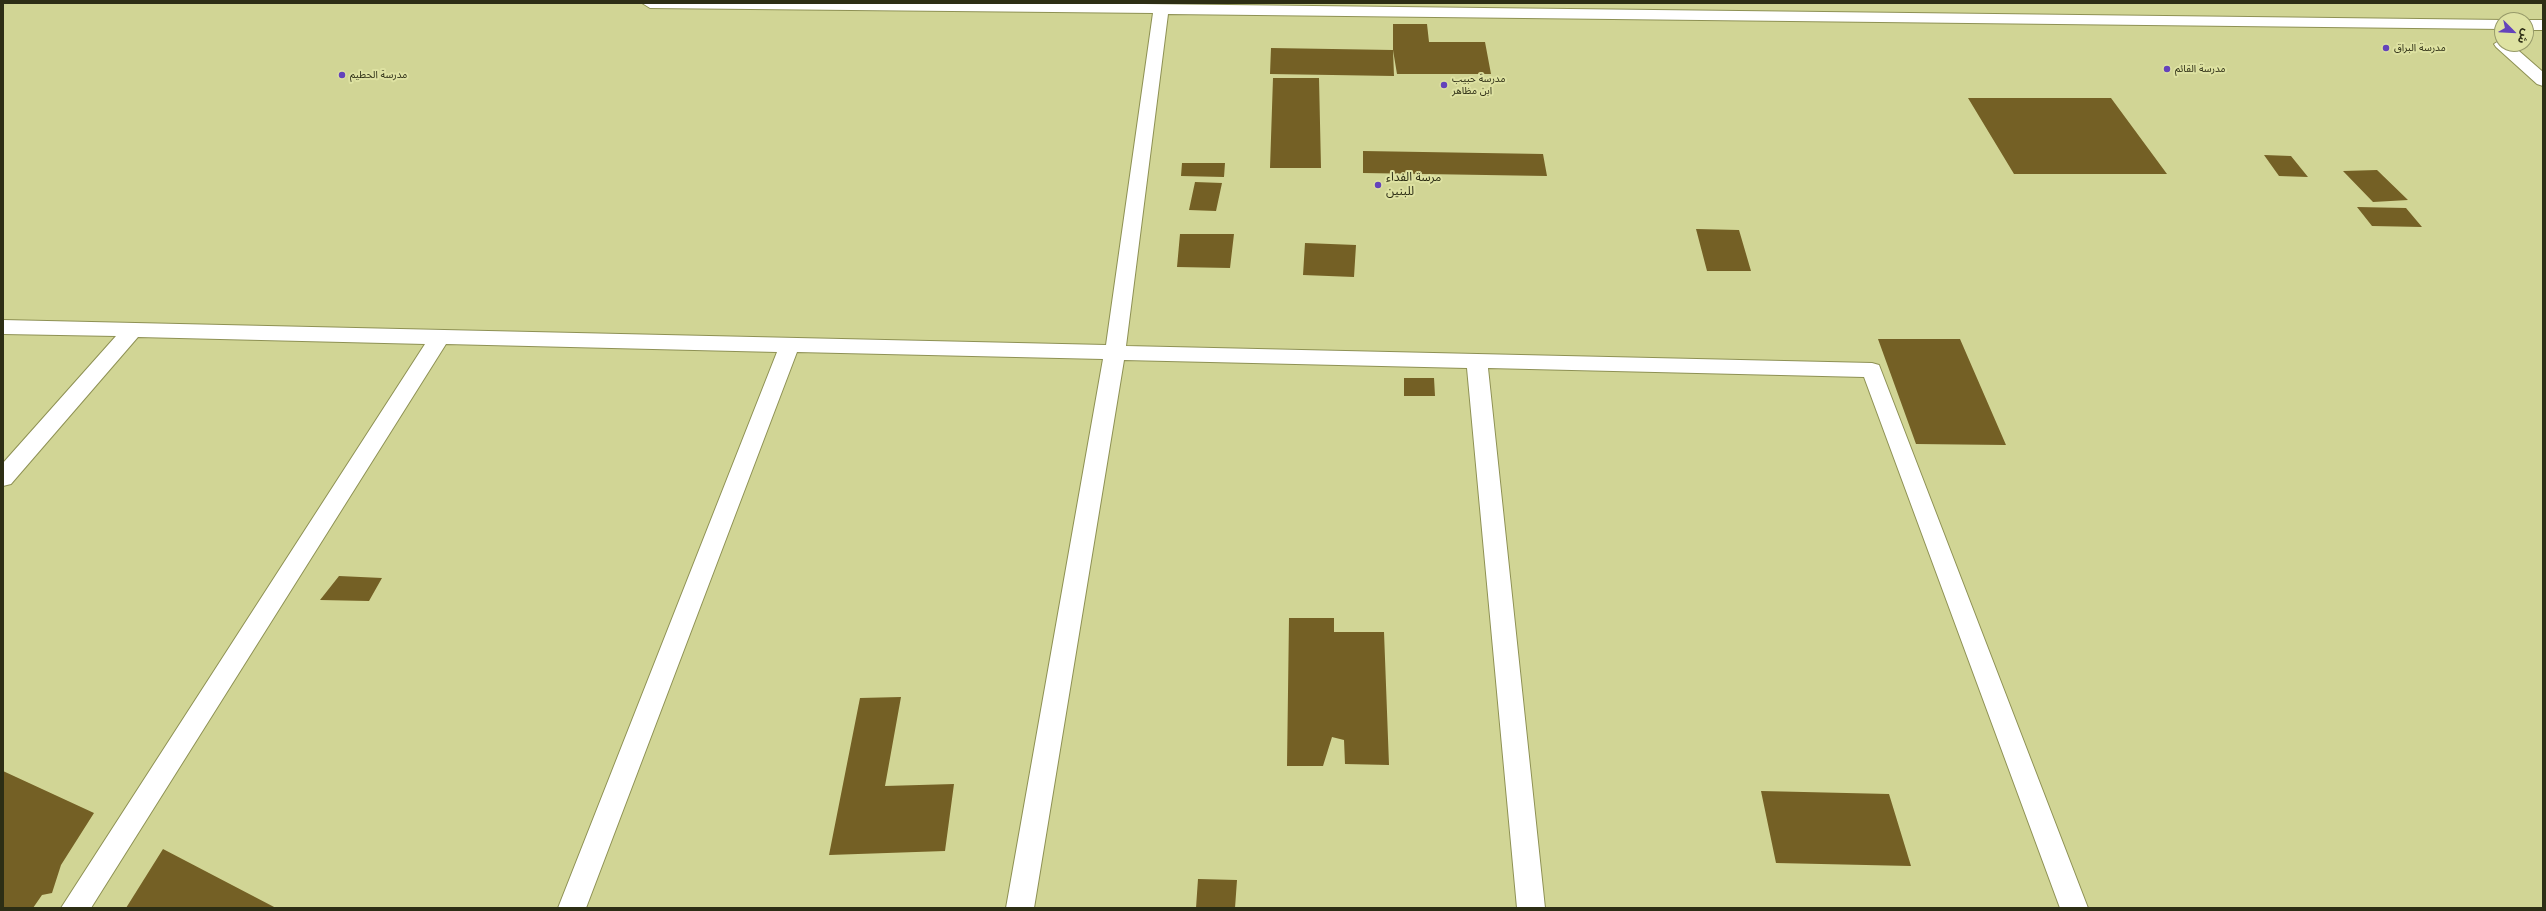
<!DOCTYPE html>
<html>
<head>
<meta charset="utf-8">
<style>
  body { margin:0 }
  #map { position:relative; width:2546px; height:911px; overflow:hidden; background:#d1d595; font-family:Helvetica,"Noto Sans Arabic",sans-serif }
  canvas { display:block }
  .frame { position:absolute; inset:0; border:4px solid #2d2e15; pointer-events:none }
  .north { position:absolute; left:2494px; top:12px; width:40px; height:40px; box-sizing:border-box; background:#dee2a2; border:1px solid #979a6a; border-radius:50%; rotate:114deg; font-size:11px; font-weight:700; line-height:16px; text-align:center; color:#2d2e15 }
  .north::after { content:''; display:block; margin:auto; width:14px; height:18px; background:#6443bb; clip-path:polygon(50% 0,100% 100%,50% 72%,0 100%) }
</style>
</head>
<body>
<div id="map">
<canvas width="2546" height="911"></canvas>
<div class="frame"></div>
<div class="north">ش</div>
</div>
<script>
const g = document.querySelector('canvas').getContext('2d');
g.lineJoin = 'round';
function fill(path, color) {
  g.fillStyle = color;
  g.fill(path, 'evenodd');
}
function poly(rows) {
  const path = new Path2D();
  for (const r of rows) {
    path.moveTo(r[0], r[1]);
    for (let i = 2; i < r.length; i += 2) path.lineTo(r[i], r[i + 1]);
  }
  return path;
}
function trace(path, color, width, dash) {
  g.strokeStyle = color;
  g.lineWidth = width;
  g.lineCap = dash ? 'butt' : 'round';
  g.setLineDash(dash || []);
  g.stroke(path);
}
function drawText(font, color, halo, rows, align = 'center') {
  g.font = font + ' Helvetica,"Noto Sans Arabic",sans-serif';
  g.lineWidth = 4;
  g.setLineDash([]);
  g.textBaseline = 'middle';
  g.strokeStyle = halo;
  g.fillStyle = color;
  for (const [text, x, y, turn = 0] of rows) {
    g.save();
    g.translate(x, y);
    g.rotate((+turn || 0) * Math.PI / 180);
    g.textAlign = isNaN(turn) ? turn : align;
    if (halo) g.strokeText(text, 0, 0);
    g.fillText(text, 0, 0);
    g.restore();
  }
}
const building = poly([
  [1393,24,1427,24,1429,42,1485,42,1491,74,1397,74,1393,50,1394,76,1270,74,1271,48,1393,50],
  [1273,78,1319,78,1321,168,1270,168],
  [1968,98,2111,98,2167,174,2014,174],
  [1363,151,1543,154,1547,176,1363,173],
  [2264,155,2291,156,2308,177,2279,176],
  [1182,163,1225,163,1224,177,1181,176],
  [2377,170,2408,200,2373,202,2343,171],
  [1195,182,1222,183,1216,211,1189,210],
  [2357,207,2406,208,2422,227,2372,226],
  [1696,229,1739,230,1751,271,1707,271],
  [1180,234,1234,234,1230,268,1177,267],
  [1305,243,1356,245,1354,277,1303,275],
  [1878,339,1960,339,2006,445,1916,444],
  [1404,378,1434,378,1435,396,1404,396],
  [339,576,382,578,369,601,320,600],
  [1289,618,1334,618,1334,632,1384,632,1389,765,1345,764,1344,740,1332,737,1323,766,1287,766],
  [901,697,885,786,954,784,945,851,829,855,860,698],
  [3,771,94,813,61,865,52,893,42,895,33,908,3,908],
  [1761,791,1889,794,1911,866,1776,863],
  [163,849,276,908,126,908],
  [1198,879,1237,880,1235,908,1196,908]
]);
const minor = poly([
  [642,3,1058,3,2505,20,2502,20,2502,29,1168,14,1126,346,1872,363,1879,365,2088,908,2060,908,1864,377,1488,368,1545,908,1517,908,1467,368,1124,360,1034,908,1006,908,1103,359,797,352,586,908,558,908,777,352,446,344,91,908,61,908,425,344,138,337,11,484,3,486,3,463,116,336,3,334,3,320,1106,345,1153,13,650,8,642,3],
  [2526,20,2543,20,2543,30,2526,30,2526,20],
  [2502,39,2502,44,2511,44,2543,72,2543,86,2537,84,2496,47,2494,44,2502,39]
]);
const markers = [
  [2386,48,4,"#6443bb"],
  [2167,69,4,"#6443bb"],
  [342,75,4,"#6443bb"],
  [1444,85,4,"#6443bb"],
  [1378,185,4,"#6443bb"]
];
const farPoinames = [
  ["مدرسة البراق",2394,48],
  ["مدرسة القائم",2175,69],
  ["مدرسة الحطيم",350,75],
  ["مدرسة حبيب",1452,79],
  ["ابن مظاهر",1452,91]
];
const poiNames = [
  ["مرسة الفداء",1386,178],
  ["للبنين",1386,192]
];
fill(building, '#746025');
trace(minor, '#8e9154', 2);
fill(minor, '#fff');
for (const [x, y, r, color] of markers) {
  const dot = new Path2D();
  dot.arc(x, y, r, 0, 2 * Math.PI);
  g.fillStyle = color;
  g.fill(dot);
  trace(dot, '#dee2a2', 1.5);
}
drawText('10px', '#2d2e15', '#dee2a2', farPoinames, 'left');
drawText('12px', '#2d2e15', '#dee2a2', poiNames, 'left');
</script>
</body>
</html>
